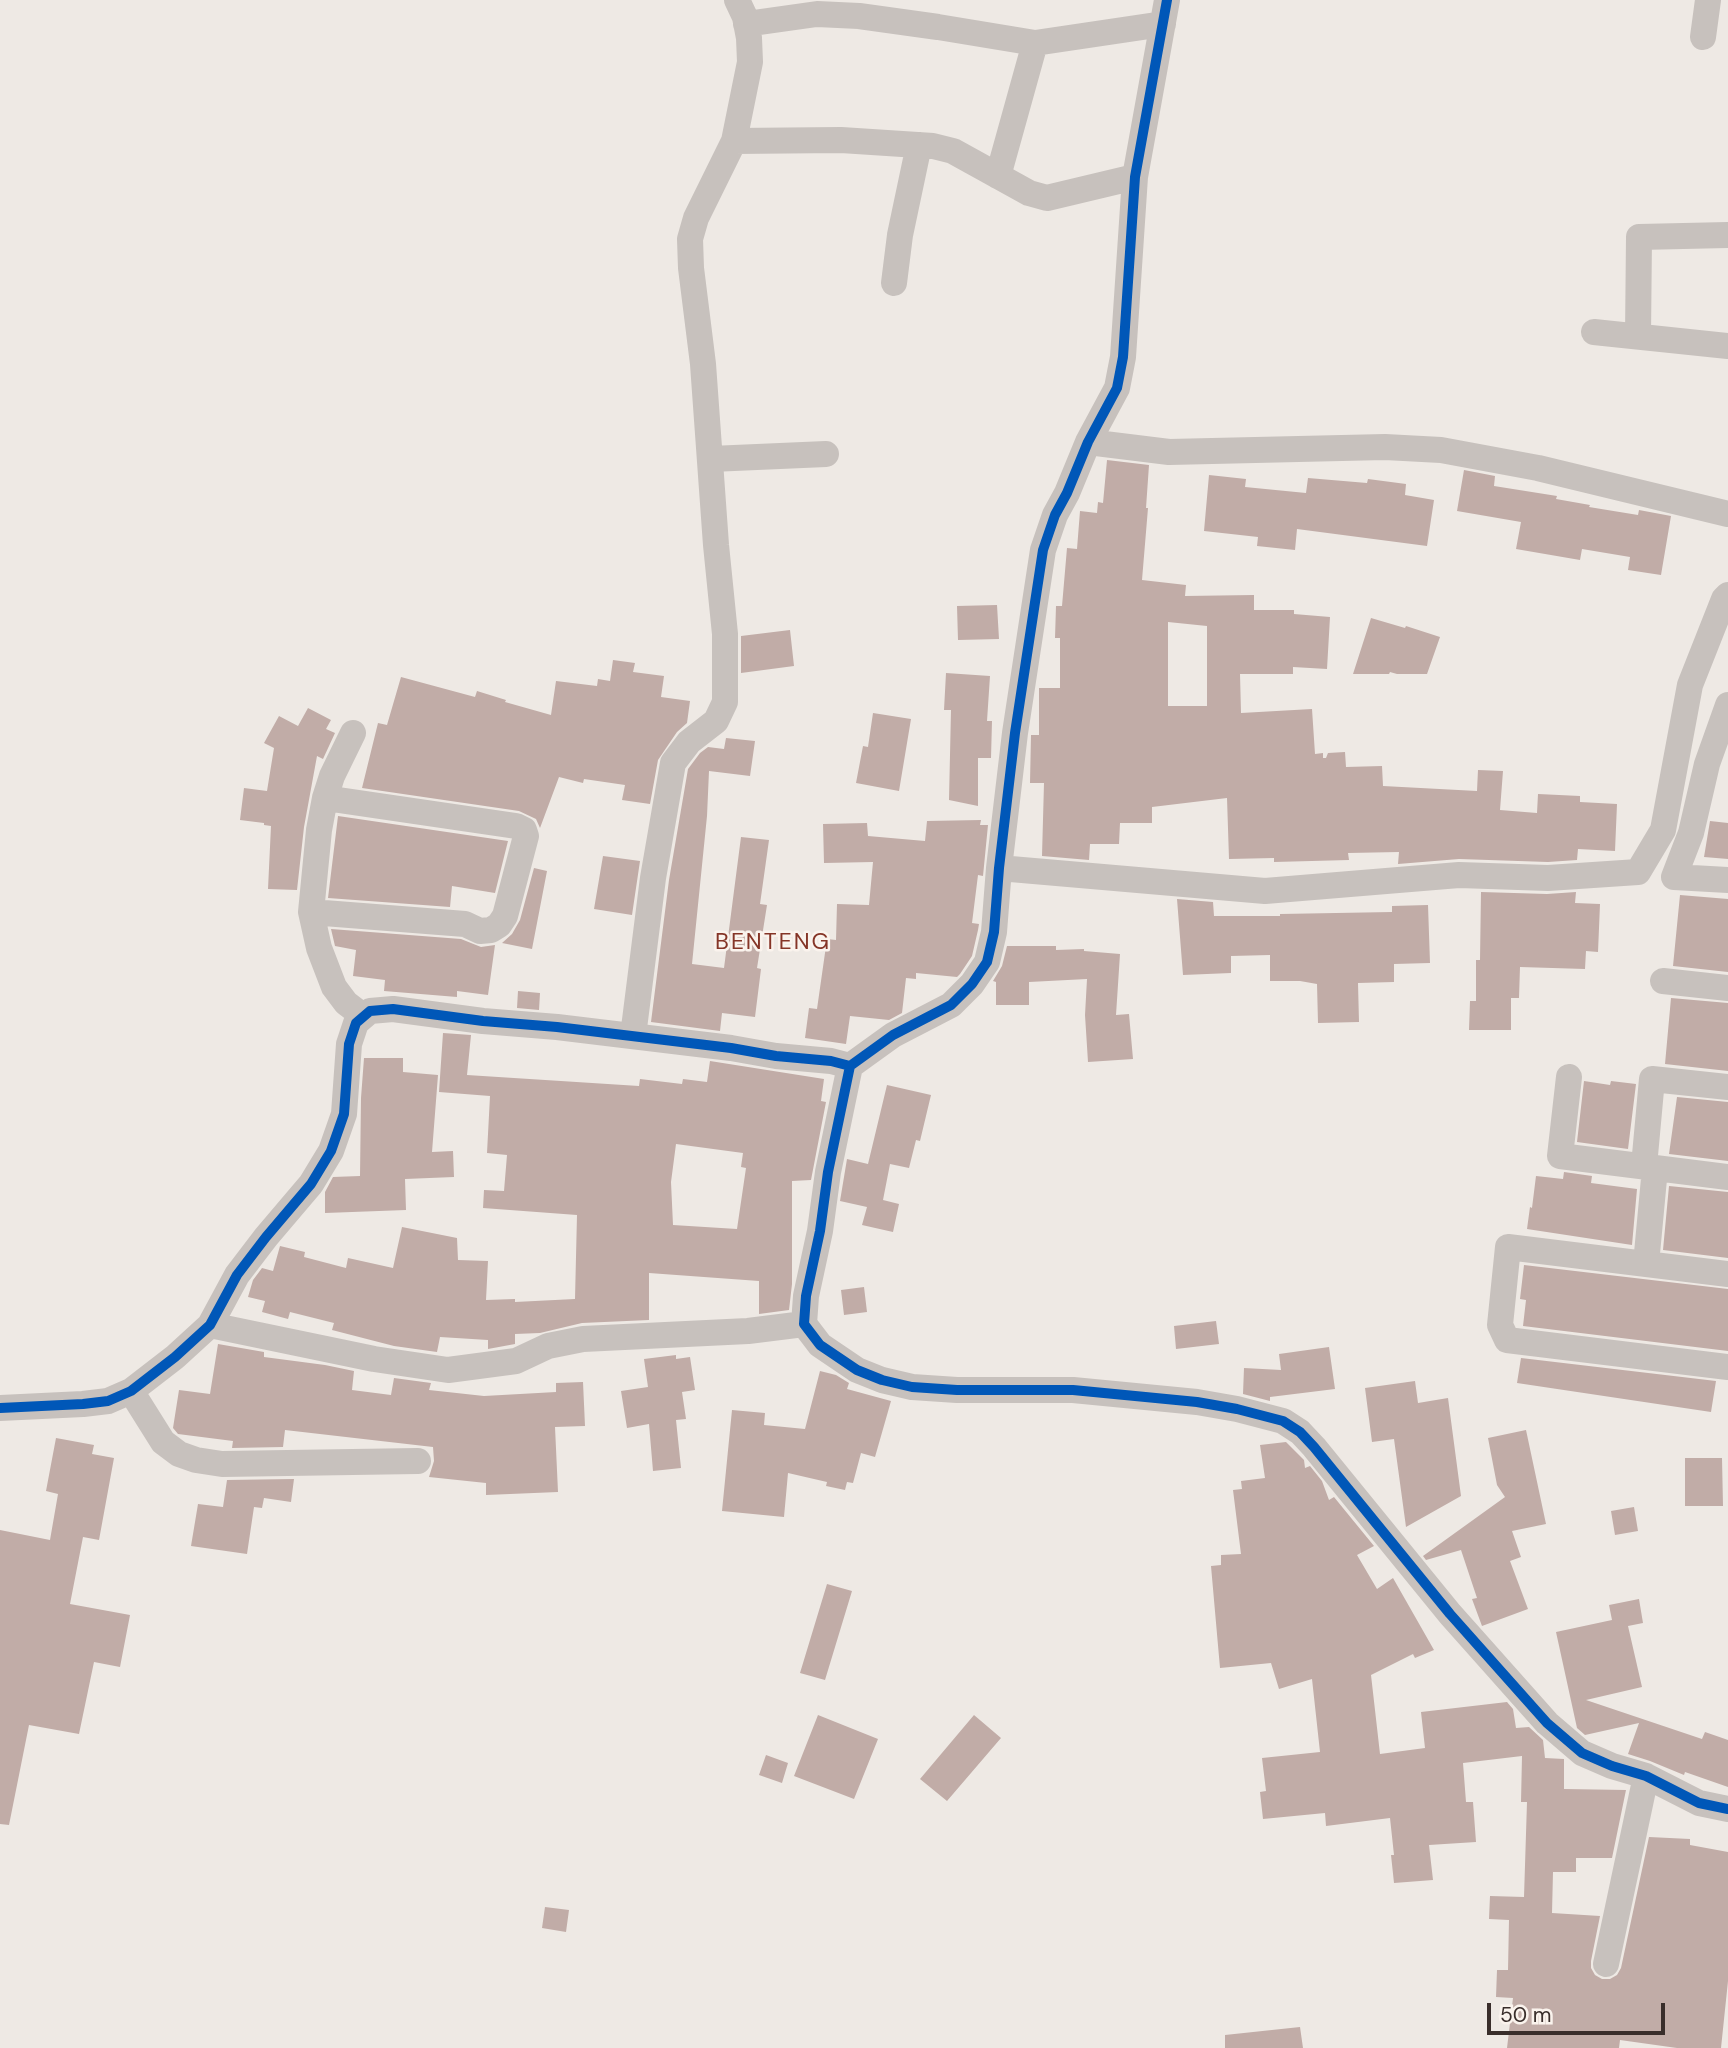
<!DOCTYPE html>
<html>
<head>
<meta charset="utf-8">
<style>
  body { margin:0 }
  #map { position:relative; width:1728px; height:2048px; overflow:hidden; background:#eee9e4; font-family:"DM Sans",sans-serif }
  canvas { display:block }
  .scale { position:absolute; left:1487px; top:2003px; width:178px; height:32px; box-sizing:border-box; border:4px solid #392e2b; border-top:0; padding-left:9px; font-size:21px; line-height:24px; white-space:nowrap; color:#392e2b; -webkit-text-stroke:5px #faf3ed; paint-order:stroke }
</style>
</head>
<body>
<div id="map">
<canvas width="1728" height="2048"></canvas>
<div class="scale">50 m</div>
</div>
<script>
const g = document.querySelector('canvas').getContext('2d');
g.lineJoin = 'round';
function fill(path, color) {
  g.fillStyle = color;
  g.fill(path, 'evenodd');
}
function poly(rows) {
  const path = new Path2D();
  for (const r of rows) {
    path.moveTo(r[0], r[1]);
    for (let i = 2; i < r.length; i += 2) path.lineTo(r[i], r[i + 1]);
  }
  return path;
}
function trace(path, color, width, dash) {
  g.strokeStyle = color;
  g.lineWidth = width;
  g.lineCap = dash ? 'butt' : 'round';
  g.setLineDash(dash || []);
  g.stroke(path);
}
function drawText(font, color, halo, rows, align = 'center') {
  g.font = font + ' "DM Sans",sans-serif';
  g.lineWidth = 5;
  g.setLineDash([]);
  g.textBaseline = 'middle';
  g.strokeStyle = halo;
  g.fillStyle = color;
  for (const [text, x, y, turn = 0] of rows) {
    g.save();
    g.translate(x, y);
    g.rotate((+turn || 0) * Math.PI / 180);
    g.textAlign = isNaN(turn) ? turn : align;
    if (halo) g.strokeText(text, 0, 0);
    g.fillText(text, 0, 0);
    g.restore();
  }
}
const building = poly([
  [1107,460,1149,465,1146,508,1148,508,1142,580,1186,585,1185,596,1254,595,1254,610,1294,610,1294,614,1330,617,1327,669,1293,667,1293,674,1240,674,1241,713,1312,709,1315,754,1323,753,1323,758,1326,758,1328,753,1345,752,1346,767,1382,766,1383,786,1477,791,1478,770,1503,771,1500,810,1537,813,1538,794,1580,796,1580,802,1617,804,1615,851,1578,849,1577,860,1548,862,1459,859,1398,864,1399,852,1348,853,1349,860,1274,862,1274,858,1229,859,1227,798,1152,807,1152,823,1120,823,1119,844,1090,844,1089,860,1042,856,1044,783,1030,783,1031,735,1039,735,1039,688,1060,688,1060,638,1055,638,1056,606,1062,606,1067,548,1077,549,1080,511,1097,513,1098,502,1103,503],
  [1168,622,1207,626,1207,706,1168,706],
  [1464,470,1495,476,1494,486,1557,496,1556,499,1590,505,1589,507,1638,515,1639,510,1671,516,1661,575,1628,570,1630,557,1582,549,1580,560,1516,549,1521,522,1457,511],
  [1209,475,1246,479,1245,487,1306,493,1308,478,1367,483,1368,479,1406,484,1405,495,1434,500,1427,546,1297,529,1295,550,1257,546,1258,537,1204,531],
  [997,605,999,639,958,640,957,606],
  [1371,618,1405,628,1406,626,1440,637,1427,674,1397,674,1390,672,1389,674,1353,674],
  [790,630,794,666,741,673,741,636],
  [613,660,635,663,633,672,664,676,661,697,690,701,687,723,677,732,658,760,650,804,622,800,625,785,584,779,583,783,559,777,540,828,536,819,519,811,362,788,378,723,387,725,401,677,475,697,477,691,506,700,505,702,551,715,556,681,597,686,598,679,610,681],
  [946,673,990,676,987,721,992,721,991,758,978,758,978,806,949,800,951,710,944,710],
  [308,708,331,720,326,729,335,733,323,759,317,756,304,827,297,890,268,889,271,826,264,825,264,823,240,820,244,788,267,791,274,748,264,743,279,716,298,726],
  [873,713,911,719,899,791,856,783,863,746,868,747],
  [726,738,755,741,750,776,709,771,707,816,692,964,724,968,741,837,769,840,760,904,767,905,757,968,761,969,755,1017,722,1013,720,1031,651,1022,669,880,688,769,700,753,708,747,724,749],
  [338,816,508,841,495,893,452,886,450,907,328,898],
  [981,820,980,825,988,825,983,876,978,875,972,923,979,924,978,930,972,956,960,974,957,977,916,973,916,979,906,978,902,1013,889,1020,850,1016,846,1044,805,1038,809,1008,817,1009,827,939,836,940,837,904,869,905,873,862,824,863,823,824,867,823,868,836,925,841,927,821],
  [1710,821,1728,823,1728,859,1704,857],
  [603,856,640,861,632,915,594,909],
  [534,868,547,871,532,949,502,943,512,934,520,920],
  [1481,892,1547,894,1576,892,1575,903,1600,904,1598,952,1586,951,1585,969,1520,967,1519,998,1511,998,1511,1030,1469,1030,1470,1001,1476,1001,1476,960,1480,960],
  [1680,895,1728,899,1728,972,1673,966],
  [1177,899,1213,902,1214,916,1280,916,1280,914,1392,912,1392,906,1428,905,1430,963,1394,964,1394,982,1358,983,1359,1022,1318,1023,1317,984,1300,981,1270,981,1270,955,1231,956,1231,973,1183,975],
  [331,929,461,939,481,947,495,945,488,995,457,991,457,997,384,991,385,980,353,976,356,950,335,946],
  [1007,946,1056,946,1056,950,1084,949,1084,951,1120,954,1116,1015,1129,1014,1133,1059,1088,1062,1085,1015,1087,979,1029,982,1029,1005,996,1005,996,982,993,981,1002,966],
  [518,991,540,993,539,1010,517,1008],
  [1671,998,1728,1003,1728,1071,1665,1064],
  [443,1033,471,1035,467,1075,639,1086,640,1079,682,1084,683,1079,707,1082,710,1061,824,1079,821,1101,826,1102,811,1180,792,1181,792,1284,789,1310,759,1314,759,1281,649,1273,649,1320,582,1323,540,1333,515,1334,515,1344,488,1349,488,1340,440,1337,437,1352,394,1346,332,1330,334,1323,290,1312,288,1319,262,1312,265,1301,248,1297,253,1280,262,1268,273,1271,280,1246,305,1252,304,1257,346,1268,348,1258,393,1268,402,1227,457,1238,458,1260,488,1261,486,1300,515,1299,515,1302,575,1299,577,1215,483,1208,484,1190,504,1191,507,1155,487,1153,490,1096,439,1092],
  [676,1144,743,1153,741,1167,746,1168,737,1229,673,1225,671,1182],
  [364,1058,403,1058,403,1072,438,1075,432,1152,453,1151,454,1177,405,1179,406,1210,325,1213,325,1192,333,1177,360,1176,361,1098],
  [1584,1081,1610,1085,1611,1081,1636,1084,1628,1149,1577,1142],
  [887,1085,931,1095,920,1141,916,1140,909,1168,890,1164,883,1200,899,1204,893,1232,862,1225,867,1207,840,1201,847,1159,868,1164],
  [1677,1097,1728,1102,1728,1161,1669,1154],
  [1564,1172,1592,1176,1591,1183,1637,1189,1632,1245,1527,1229,1530,1207,1532,1208,1536,1176,1563,1179],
  [1669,1186,1728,1192,1728,1258,1663,1250],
  [1524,1265,1728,1289,1728,1351,1523,1326,1526,1300,1520,1299],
  [864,1287,867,1312,844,1315,841,1290],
  [1216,1321,1219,1344,1176,1349,1174,1326],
  [218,1344,264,1352,264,1357,325,1365,354,1371,352,1390,391,1395,394,1378,431,1383,429,1390,484,1396,556,1392,556,1383,583,1382,585,1426,555,1427,558,1492,486,1495,486,1483,429,1477,434,1461,433,1447,285,1430,283,1447,232,1448,233,1441,178,1434,173,1428,179,1390,210,1394],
  [1329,1347,1335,1389,1270,1397,1270,1401,1243,1394,1244,1368,1281,1370,1279,1354],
  [676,1355,676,1359,690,1357,695,1390,682,1392,686,1419,676,1420,681,1468,653,1471,649,1424,627,1428,621,1391,648,1387,644,1359],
  [1521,1358,1716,1381,1711,1412,1517,1383],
  [820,1371,836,1375,849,1383,847,1389,891,1401,875,1457,861,1453,853,1483,847,1482,845,1490,826,1486,827,1482,788,1473,784,1517,722,1511,732,1410,765,1413,764,1425,805,1429],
  [1415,1381,1418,1403,1448,1398,1461,1496,1406,1527,1394,1439,1372,1442,1365,1388],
  [1526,1430,1546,1524,1512,1531,1521,1557,1510,1561,1528,1609,1482,1626,1472,1599,1477,1598,1461,1550,1426,1560,1423,1556,1505,1497,1497,1485,1488,1438],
  [56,1438,94,1445,92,1454,114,1458,99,1540,83,1537,70,1604,130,1615,120,1667,94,1662,79,1734,29,1725,9,1825,0,1824,0,1530,50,1540,58,1494,46,1491],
  [1286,1442,1304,1460,1305,1468,1310,1466,1322,1481,1329,1500,1334,1497,1374,1546,1357,1555,1377,1589,1393,1578,1434,1650,1415,1658,1413,1654,1371,1675,1380,1754,1425,1748,1421,1712,1507,1702,1513,1709,1516,1728,1529,1727,1543,1740,1545,1758,1564,1759,1564,1789,1626,1790,1612,1858,1576,1858,1576,1872,1553,1872,1552,1913,1600,1916,1591,1961,1591,1968,1595,1975,1602,1979,1610,1979,1617,1975,1621,1968,1649,1837,1690,1839,1690,1845,1728,1852,1728,1981,1721,2048,1677,2048,1620,2040,1619,2048,1507,2048,1513,1998,1496,1997,1497,1970,1508,1970,1509,1920,1489,1919,1490,1896,1524,1897,1527,1802,1521,1802,1522,1756,1463,1763,1466,1802,1473,1802,1476,1842,1429,1845,1433,1880,1394,1883,1391,1855,1394,1855,1390,1818,1326,1826,1325,1813,1263,1819,1260,1792,1266,1791,1262,1758,1320,1752,1312,1679,1279,1689,1271,1663,1220,1668,1211,1566,1221,1565,1221,1555,1241,1554,1233,1490,1242,1489,1241,1481,1265,1478,1260,1445],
  [1685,1458,1722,1458,1723,1506,1685,1506],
  [294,1479,291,1502,264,1498,262,1508,254,1507,247,1554,191,1546,198,1504,223,1507,227,1480],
  [1634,1507,1638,1531,1615,1535,1611,1511],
  [827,1584,852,1591,825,1680,800,1673],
  [1639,1599,1643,1623,1628,1626,1642,1687,1586,1700,1702,1739,1705,1732,1728,1740,1728,1787,1685,1772,1684,1775,1650,1761,1628,1754,1639,1723,1585,1735,1577,1728,1556,1632,1612,1620,1609,1605],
  [818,1715,878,1739,854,1799,794,1776],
  [974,1715,1001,1738,947,1801,920,1779],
  [766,1755,788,1763,782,1783,759,1775],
  [545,1907,569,1910,566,1932,542,1928],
  [1300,2027,1303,2048,1225,2048,1225,2035]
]);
const minor = poly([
  [1167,0,1135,177,1123,357,1117,388,1088,442,1067,493,1055,515,1043,550,1015,733,999,868,994,932,987,962,972,984,951,1005,893,1035,850,1066,828,1172,820,1231,806,1296,804,1324,820,1345,857,1370,882,1380,912,1387,957,1390,1073,1390,1197,1402,1237,1409,1283,1421,1300,1432,1314,1447,1450,1614,1547,1723,1582,1753,1612,1766,1646,1776,1699,1803,1728,1809],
  [746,24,817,14,859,16,938,27,1035,43,1163,24],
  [1703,37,1708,0],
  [734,141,841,140,933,146,953,151,1029,193,1047,198,1135,177],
  [998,176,1035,43],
  [894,283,900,235,919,145],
  [1594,332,1728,346],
  [1638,336,1639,237,1728,235],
  [1088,442,1169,452,1385,447,1441,450,1538,468,1728,514],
  [711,459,826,454],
  [1728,705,1707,764,1691,833,1674,877,1728,880],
  [353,733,332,776,325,798,319,830,311,912,319,948,334,987,346,1003,363,1016],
  [999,868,1265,891,1459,875,1548,878,1638,872,1663,830,1690,685,1724,599,1728,595],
  [311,912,465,924,480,931,491,930,499,925,505,916,526,836,524,830,516,826,325,798],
  [1663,981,1728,988],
  [633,1036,653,878,673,763,689,742,716,721,725,702,725,634,716,545,703,364,691,268,690,239,696,218,734,141,750,62,749,38,745,17,737,0],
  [1569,1077,1560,1156,1728,1177],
  [1644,1166,1652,1079,1728,1087],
  [1646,1264,1655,1168],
  [1728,1274,1508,1247,1500,1325,1507,1340,1728,1367],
  [210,1325,374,1359,448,1370,516,1361,548,1346,583,1339,748,1331,804,1324],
  [131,1391,163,1442,179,1454,196,1460,222,1464,418,1461],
  [0,1408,83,1404,108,1401,131,1391,175,1357,210,1325,237,1275,266,1237,311,1184,331,1151,344,1114,349,1044,356,1023,370,1011,393,1009,483,1021,557,1027,731,1048,776,1056,831,1061,850,1066],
  [1606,1964,1646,1776]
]);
const cycleway = poly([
  [1167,0,1135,177,1123,357,1117,388,1088,442,1067,493,1055,515,1043,550,1015,733,999,868,994,932,987,962,972,984,951,1005,893,1035,850,1066,828,1172,820,1231,806,1296,804,1324,820,1345,857,1370,882,1380,912,1387,957,1390,1073,1390,1197,1402,1237,1409,1283,1421,1300,1432,1314,1447,1450,1614,1547,1723,1582,1753,1612,1766,1646,1776,1699,1803,1728,1809],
  [0,1408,83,1404,108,1401,131,1391,175,1357,210,1325,237,1275,266,1237,311,1184,331,1151,344,1114,349,1044,356,1023,370,1011,393,1009,483,1021,557,1027,731,1048,776,1056,831,1061,850,1066]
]);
const quarterNames = [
  ["BENTENG",773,943]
];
fill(building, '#c1aca7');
trace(minor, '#c7c1bd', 26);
trace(cycleway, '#0057b8', 10);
g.letterSpacing = '2px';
drawText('23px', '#853527', '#faf3ed', quarterNames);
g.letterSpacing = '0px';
</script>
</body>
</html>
